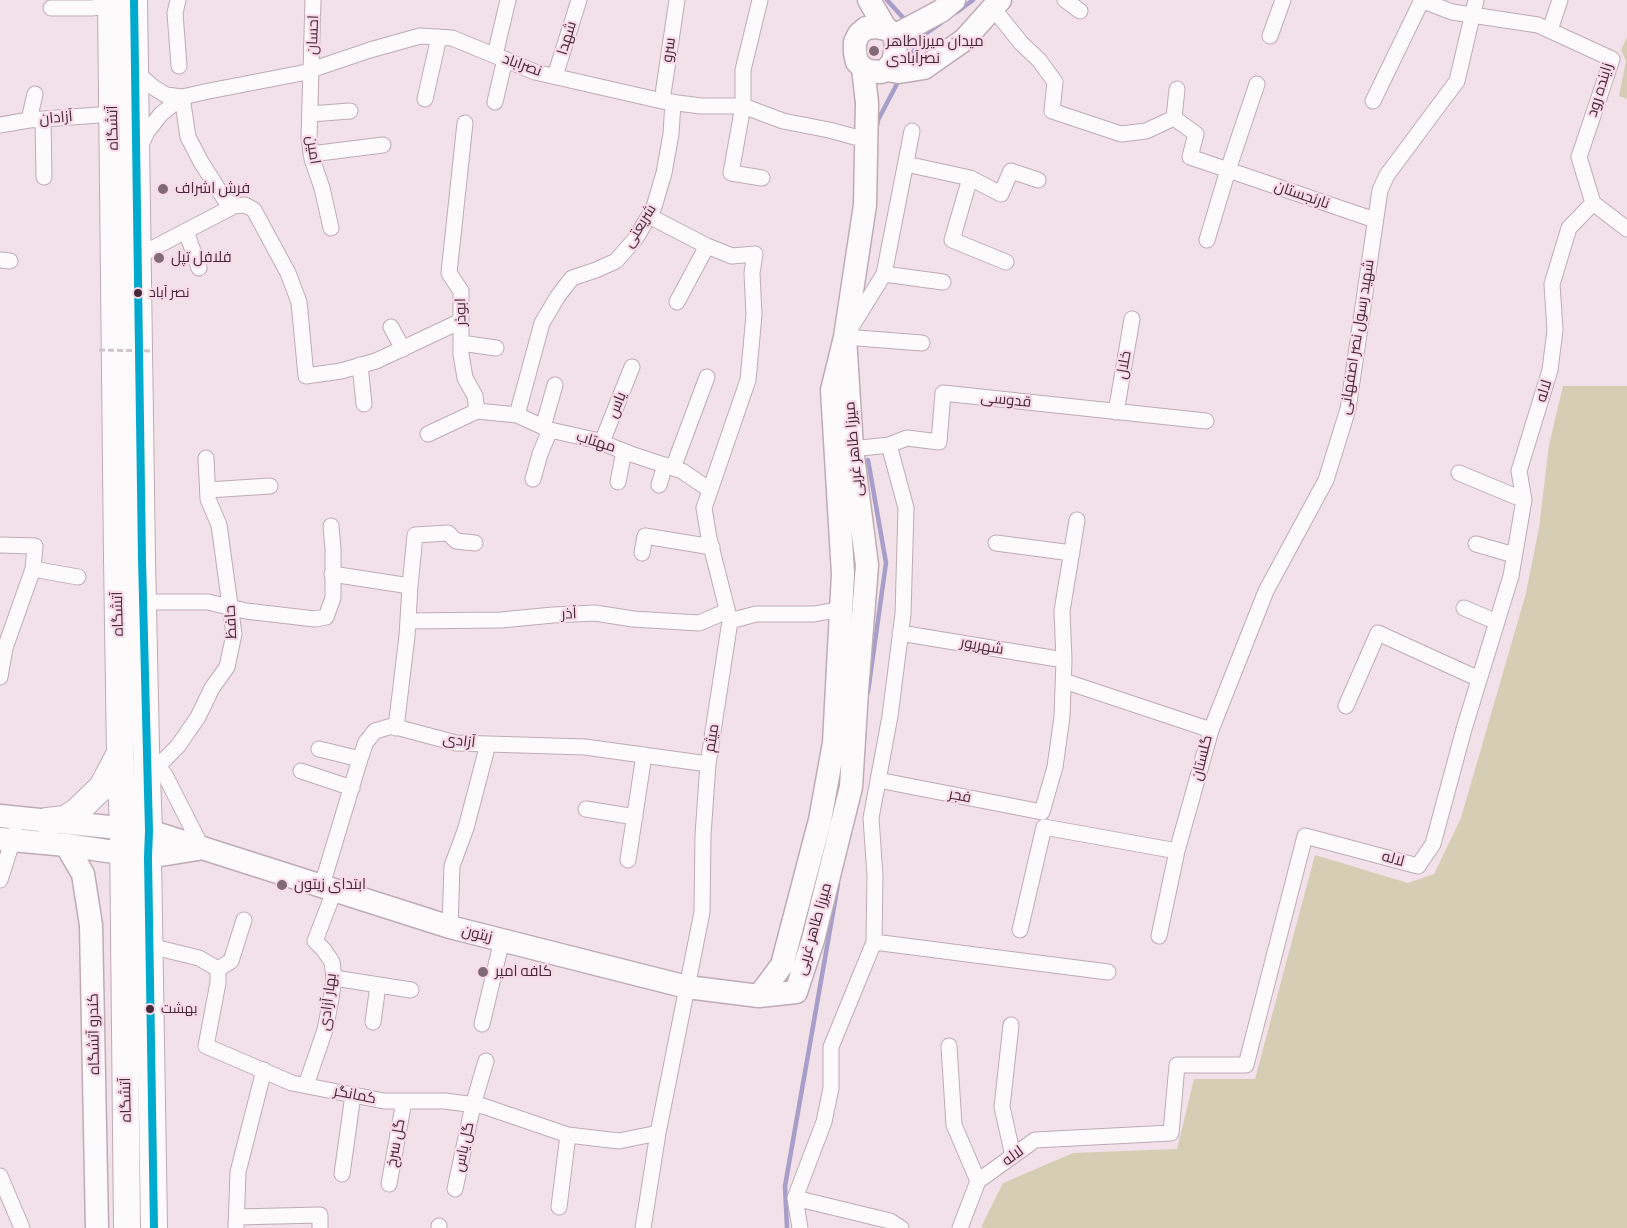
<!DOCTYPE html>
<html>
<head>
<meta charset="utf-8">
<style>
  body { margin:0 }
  canvas { display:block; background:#f2e1e9 }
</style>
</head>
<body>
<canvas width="1627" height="1228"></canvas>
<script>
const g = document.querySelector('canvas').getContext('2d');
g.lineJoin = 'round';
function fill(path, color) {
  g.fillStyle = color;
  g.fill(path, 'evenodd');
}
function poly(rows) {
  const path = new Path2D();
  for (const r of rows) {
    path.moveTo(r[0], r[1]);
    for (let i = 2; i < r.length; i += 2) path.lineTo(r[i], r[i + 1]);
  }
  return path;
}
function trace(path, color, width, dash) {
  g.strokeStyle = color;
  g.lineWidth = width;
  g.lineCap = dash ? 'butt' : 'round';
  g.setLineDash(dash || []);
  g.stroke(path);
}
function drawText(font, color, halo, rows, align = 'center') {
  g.font = font + ' Literata,Cairo,serif';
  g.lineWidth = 4.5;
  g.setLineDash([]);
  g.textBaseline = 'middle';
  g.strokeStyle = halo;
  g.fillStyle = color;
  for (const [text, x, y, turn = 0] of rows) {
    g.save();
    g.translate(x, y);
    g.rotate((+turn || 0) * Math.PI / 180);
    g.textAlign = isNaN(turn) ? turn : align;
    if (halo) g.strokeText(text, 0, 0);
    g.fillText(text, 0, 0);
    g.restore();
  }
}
const green = poly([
  [1627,37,1627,99,1619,96,1626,61,1621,50],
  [1563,386,1627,386,1627,1228,985,1228,981,1227,1003,1183,1073,1153,1177,1149,1194,1079,1255,1079,1315,855,1408,883,1434,874,1461,818,1526,593,1539,528,1549,445]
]);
const stream = poly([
  [887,0,907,22],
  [957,12,973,0],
  [908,62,921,37,941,23],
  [877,126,878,120,899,80],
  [868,460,886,563,868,692],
  [787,1228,785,1186,838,884]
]);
const street = poly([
  [178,0,175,13,179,66],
  [313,0,309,139,312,159,322,188,331,228],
  [760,0,743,70,743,106,731,173,762,178],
  [1065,0,1080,11],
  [1421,0,1452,12,1538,25,1612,59,1579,157,1593,203,1627,229],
  [51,8,91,8,111,6],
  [993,8,1021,43,1039,60,1055,82,1052,111,1121,134,1146,131,1174,118,1196,134,1190,157,1375,220],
  [1550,30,1560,0],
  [1270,36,1283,0],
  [495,55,508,0],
  [135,71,153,87,166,95,182,97,209,91,302,73,370,50,420,36,452,38,535,72,662,101,701,106,743,106,783,121,829,130,866,140],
  [555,76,579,0],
  [182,97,188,137,201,162,225,200,234,206,245,205,254,210,288,273,299,302,306,376,341,371,376,361,461,321],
  [425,99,439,37],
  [662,101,677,0],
  [1373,101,1422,0],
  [495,102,505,59],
  [310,114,350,111],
  [1174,118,1177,89],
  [43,119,44,177],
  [29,120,35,94],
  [0,125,29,120,113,114],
  [912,131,884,274,845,337,922,343],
  [140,147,147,132,161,114,182,97],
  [311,154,383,145],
  [906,164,970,178,952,240,1006,262],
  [970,178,1001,194,1011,171,1038,180],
  [186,231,199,268],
  [1207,240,1228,170,1257,84],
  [138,256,234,206],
  [0,260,10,261],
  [884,274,943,282],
  [677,302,707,246],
  [391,327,403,349],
  [461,343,496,348],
  [360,365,364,404],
  [477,411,517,415,550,430,595,440,631,454,682,471,710,490],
  [1116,412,1132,319],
  [517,415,542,323,558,296,572,278,596,270,616,261,636,238,654,207,664,173,671,134,673,102],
  [543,427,555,385],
  [428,434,477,411,475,396,465,378,461,354,461,291,449,273,465,123],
  [602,442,632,367],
  [852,449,889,445,907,438,939,442,943,393,1206,421],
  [673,468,707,377],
  [1459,473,1524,500],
  [533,479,540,454,550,430],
  [618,482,624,451],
  [659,485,665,465],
  [208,490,270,486],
  [996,543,1072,553],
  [1476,544,1514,555],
  [0,545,35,546,33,569,5,648,0,677],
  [642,553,645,536,712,547],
  [33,569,78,577],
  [332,574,410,586],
  [143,602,208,602,246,611,315,619,326,617,333,598,333,549,331,526],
  [1464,608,1497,622],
  [408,621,501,620,553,615,595,613,633,619,699,623,727,611],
  [730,621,756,614,814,614,841,609],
  [900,633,1064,660],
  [1064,681,1211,730,1177,851,1159,936],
  [1346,706,1378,633,1479,679],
  [396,728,407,636,410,586,415,535,448,533,456,541,475,543],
  [1211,730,1266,591,1326,480,1348,409,1380,190,1387,175,1457,81,1476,0],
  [319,749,360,759],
  [153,759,165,775,202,848],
  [158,766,178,746,198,717,212,688,227,667,234,634,219,525,208,499,206,458],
  [301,771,352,788],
  [878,780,1042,812,1055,767,1062,717,1064,660,1062,611,1077,520],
  [586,809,635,817],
  [628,860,644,755],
  [0,880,15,833],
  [322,885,360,759,366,742,375,731,392,726,456,743,585,747,708,764],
  [450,927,452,866,466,828,488,744],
  [1020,930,1044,827,1177,851],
  [874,942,1108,972],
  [150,946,199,958,218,969,218,983,206,1046,292,1083,384,1101,445,1101,483,1106,568,1135,619,1141,658,1133],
  [218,969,231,961,244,920],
  [334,978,411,990],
  [373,1022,378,985],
  [482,1024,502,940],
  [1011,1025,1002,1107,1013,1156],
  [949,1046,954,1125,978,1181],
  [306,1085,325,1030,331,999,334,978,332,962,324,950,315,941,335,889],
  [342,1174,353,1095],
  [0,1176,22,1228],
  [389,1184,404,1101],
  [455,1189,473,1105,486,1061],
  [795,1198,890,1221,901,1228],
  [559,1207,568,1135],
  [237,1217,320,1215,320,1228],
  [236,1228,238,1172,264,1070],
  [439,1228,439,1226],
  [643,1228,658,1133,702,912,703,835,708,764,730,621,709,538,704,508,748,380,754,315,752,273,755,254,732,256,707,246,649,216],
  [800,1228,795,1198,824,1122,831,1088,831,1047,874,942,875,876,871,818,890,716,903,614,906,508,889,445],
  [960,1228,978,1181,1035,1140,1171,1133,1177,1065,1246,1065,1305,836,1418,866,1433,844,1464,729,1511,576,1524,500,1519,471,1550,370,1555,330,1552,284,1569,228,1593,203]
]);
const secondary = poly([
  [869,0,886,29],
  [876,27,886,29,892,32,894,36,896,43,895,52,893,62,886,70,881,72,868,71,863,68,857,62,855,53,855,42,859,34,866,28,876,27],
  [894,36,941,11,954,0],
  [886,70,899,72,924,68,964,40,1000,0],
  [0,816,149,831,450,927,687,987,759,996,796,992,813,940,851,787,857,691,867,565,852,449,845,337],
  [0,839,66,845,148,857,198,849],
  [66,845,83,874,91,925,97,1228],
  [759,996,782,965,820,820,834,743,843,574,832,390,845,337,865,205,867,103,863,68]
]);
const primary = poly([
  [111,0,117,557,120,753,123,828,127,1228],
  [134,0,142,559,146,748,149,831,148,857,154,1228],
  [47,821,65,819,76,812,102,787,120,753]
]);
const pathBridge = poly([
  [99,350,153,351]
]);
const bus1 = poly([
  [134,0,142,559,149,831,148,857,154,1228]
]);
const markers = [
  [874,51,6,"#836a77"],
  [163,189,6,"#836a77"],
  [159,258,6,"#836a77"],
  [138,293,5,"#472a39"],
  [282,885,6,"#836a77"],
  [483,972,6,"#836a77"],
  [150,1009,5,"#472a39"]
];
const busNames = [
  ["نصر آباد",149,293],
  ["بهشت",161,1009]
];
const streetNames = [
  ["احسان",313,35,-88],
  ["شهدا",567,38,-73],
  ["سرو",669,50,-82],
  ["نصراباد",522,65,20],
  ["زاینده رود",1600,90,-73],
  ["آزادان",56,118,-5],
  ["آتشگاه",113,128,-91],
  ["امین",313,150,81],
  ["نارنجستان",1302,195,19],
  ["شریعتی",640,226,-58],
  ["ابوذر",461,312,-91],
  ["شهید رسول نصر اصفهانی",1357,337,-81],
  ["خلال",1124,365,-80],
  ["لاله",1544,391,-73],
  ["قدوسی",1006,400,6],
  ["یاس",617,405,-68],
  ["مهتاب",596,442,17],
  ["میرزا طاهر غربی",854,449,-95],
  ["آتشگاه",118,614,-91],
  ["آذر",569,614,-2],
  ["حافظ",231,622,-93],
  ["شهریور",982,646,10],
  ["میثم",712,738,-81],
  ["آزادی",459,741,7],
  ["گلستان",1202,758,-76],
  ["فجر",960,796,11],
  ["لاله",1393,859,15],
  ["میرزا طاهر غربی",814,929,-74],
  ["زیتون",477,934,14],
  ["بهار آزادی",328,1002,-83],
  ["کندرو آتشگاه",94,1034,-91],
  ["کمانگر",355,1095,11],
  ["آتشگاه",126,1100,-91],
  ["گل سرخ",396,1143,-80],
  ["گل یاس",464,1147,-78],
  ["لاله",1013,1156,-36]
];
const poiNames = [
  ["میدان میرزاطاهر",886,42],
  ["نصرآبادی",886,59],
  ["فرش اشراف",175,189],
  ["فلافل تپل",171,258],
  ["ابتدای زیتون",294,885],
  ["کافه امیر",495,972]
];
fill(green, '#d6ceb4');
trace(stream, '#a79fca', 4.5);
trace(street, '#bfabb5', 17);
trace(secondary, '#bfabb5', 25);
trace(primary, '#bfabb5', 28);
trace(street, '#fdfafc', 15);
trace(secondary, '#fdfafc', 22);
trace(primary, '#fdfafc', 26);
trace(pathBridge, '#cec6ca', 3, [6, 3]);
trace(bus1, '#00a9ce', 8);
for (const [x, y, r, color] of markers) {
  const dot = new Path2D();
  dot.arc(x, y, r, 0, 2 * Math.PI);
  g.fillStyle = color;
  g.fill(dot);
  trace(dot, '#f9dae9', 2);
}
drawText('14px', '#472a39', '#f9dae9', busNames, 'left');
drawText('15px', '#472a39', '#f9dae9', streetNames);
drawText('15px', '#472a39', '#f9dae9', poiNames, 'left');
</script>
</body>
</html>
